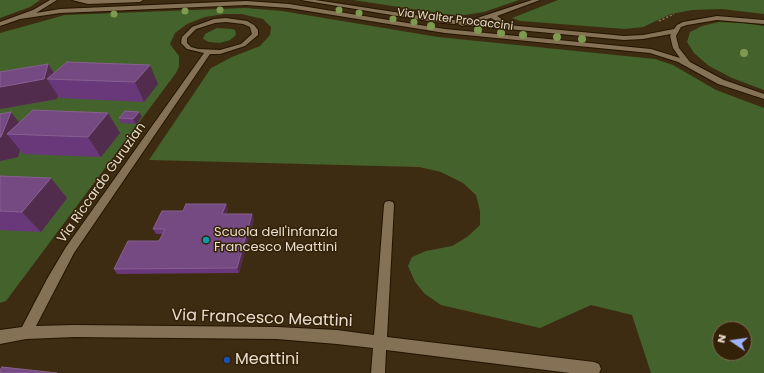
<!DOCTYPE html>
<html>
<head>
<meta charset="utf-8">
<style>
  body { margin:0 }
  #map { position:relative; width:764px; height:373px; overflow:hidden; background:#3d2c12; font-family:Poppins,sans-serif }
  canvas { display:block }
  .north { position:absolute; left:712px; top:321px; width:40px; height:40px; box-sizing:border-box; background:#332207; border:1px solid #7b6d57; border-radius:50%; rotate:283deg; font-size:11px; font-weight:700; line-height:16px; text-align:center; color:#e8ddce }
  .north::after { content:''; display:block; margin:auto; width:14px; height:18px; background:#9fb3fd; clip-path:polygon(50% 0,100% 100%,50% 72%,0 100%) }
</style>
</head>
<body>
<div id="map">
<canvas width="764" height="373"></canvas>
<div class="north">N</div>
</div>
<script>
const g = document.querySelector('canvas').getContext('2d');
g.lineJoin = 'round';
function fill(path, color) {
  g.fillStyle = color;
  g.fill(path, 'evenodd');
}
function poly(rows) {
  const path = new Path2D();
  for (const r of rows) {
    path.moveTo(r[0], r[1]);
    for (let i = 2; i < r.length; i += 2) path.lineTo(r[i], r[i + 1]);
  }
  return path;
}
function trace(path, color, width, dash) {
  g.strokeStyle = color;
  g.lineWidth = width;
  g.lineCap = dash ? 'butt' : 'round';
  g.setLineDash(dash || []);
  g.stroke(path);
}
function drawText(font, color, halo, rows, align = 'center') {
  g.font = font + ' Poppins,sans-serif';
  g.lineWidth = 3;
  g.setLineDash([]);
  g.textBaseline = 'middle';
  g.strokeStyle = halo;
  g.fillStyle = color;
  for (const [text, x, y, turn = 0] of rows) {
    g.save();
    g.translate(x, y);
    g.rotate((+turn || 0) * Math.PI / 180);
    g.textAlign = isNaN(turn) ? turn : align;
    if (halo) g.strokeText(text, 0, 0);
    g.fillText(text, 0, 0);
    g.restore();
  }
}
const green = poly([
  [0,0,40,0,30,7,0,18],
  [353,0,519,0,484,12,458,16],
  [558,0,764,0,764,14,722,9,692,10,671,14,643,27,625,29,520,21,512,18],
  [245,8,282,11,438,37,655,59,673,65,716,90,764,108,764,373,651,373,632,315,591,305,540,328,441,305,425,294,415,282,408,266,412,257,426,251,452,246,467,237,480,225,480,211,476,195,463,183,441,172,419,167,149,160,211,68,232,57,260,46,270,35,271,27,263,19,241,14,224,14,205,17,187,24,175,33,170,44,179,56,179,67,176,73,6,301,0,303,0,33,65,15],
  [720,329,744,329,744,353,720,353],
  [719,22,743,23,764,26,764,90,732,78,709,66,694,53,687,42,690,32,702,26],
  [217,28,232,29,235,30,236,35,230,40,220,43,209,42,203,39,205,34]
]);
const path = poly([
  [659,21,674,14]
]);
const service = poly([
  [532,0,540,0,497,16,514,27,514,29,510,29,491,18,462,26,459,24,532,0]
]);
const minor = poly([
  [226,18,247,21,254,25,258,30,258,35,245,46,220,54,210,54,74,253,36,326,74,325,277,327,337,330,374,335,384,205,385,202,389,201,393,202,394,205,387,337,594,362,599,364,601,369,599,373,570,373,386,350,385,373,371,373,373,348,337,344,277,339,74,337,26,339,0,344,0,330,22,327,47,279,66,247,204,53,187,49,181,43,182,37,192,27,214,19,226,18],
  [226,22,243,24,250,27,252,34,241,44,220,50,198,49,191,47,187,43,187,38,196,29,215,23,226,22]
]);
const tertiary = poly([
  [50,0,57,0,36,13,60,9,246,1,289,4,445,29,651,49,680,58,673,48,670,36,671,34,643,39,624,40,434,22,301,0,315,0,434,18,624,36,643,35,674,29,677,25,683,22,717,16,764,20,764,24,717,20,687,25,681,27,676,36,679,48,690,62,724,80,764,94,764,99,718,84,678,62,650,53,445,33,289,8,246,5,60,13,20,19,0,26,0,22,33,10,50,0],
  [72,0,143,0,140,2,88,4,72,0]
]);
const trees = [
  [220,10,3.5],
  [339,10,3.5],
  [185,11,3.5],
  [359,13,3.5],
  [114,14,3.5],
  [393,19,3.5],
  [414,22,3.5],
  [431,26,4],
  [478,30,4],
  [501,33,4],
  [523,35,4],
  [557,37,4],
  [582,39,4],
  [744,53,4]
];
const wall = poly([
  [48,64,54,73,158,84,144,102,59,98,58,96,57,99,0,109,0,72],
  [108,113,120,133,101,157,23,154,20,150,18,157,0,161,0,114,19,122],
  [142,117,136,124,121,123,119,118],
  [0,176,67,198,41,232,0,230],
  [226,204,228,209,226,214,254,219,239,273,117,274,114,269,159,241,163,234,156,234,153,229]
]);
const shadedWall = poly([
  [48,64,59,80,47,79,58,96,57,99,0,109,0,87],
  [150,65,158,84,144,102,135,82],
  [11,112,26,131,7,134,20,150,18,157,0,161,0,137],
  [139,112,142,117,136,124,133,119],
  [108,113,120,133,101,157,88,137],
  [51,178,67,198,41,232,22,212],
  [226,204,228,209,224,219,222,214],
  [252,214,254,219,239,273,237,268]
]);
const building = poly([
  [67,62,150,65,135,82,47,79,67,62],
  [48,64,44,79,0,87,0,72,48,64],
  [33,110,108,113,88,137,7,134,33,110],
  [125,111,139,112,133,119,119,118,125,111],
  [11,112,1,137,0,137,0,114,11,112],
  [0,176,51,178,22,212,0,211,0,176],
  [186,204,226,204,222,214,252,214,237,268,114,269,128,241,159,241,165,229,153,229,162,211,183,211,186,204],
  [2,367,57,373,0,373,0,370,2,367]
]);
const markers = [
  [206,240,4,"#0f9aa8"],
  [227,360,4,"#1a4fb4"]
];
const farStreetnames = [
  ["Via Walter Procaccini",455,20,7]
];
const streetNames = [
  ["Via Riccardo Guruzian",102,183,-55]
];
const poiNames = [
  ["Scuola dell'infanzia",214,233],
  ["Francesco Meattini",214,248]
];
const nearStreetnames = [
  ["Via Francesco Meattini",262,319,2]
];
const nearPoinames = [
  ["Meattini",235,360]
];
fill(green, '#44622b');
trace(service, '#241400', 2);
trace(minor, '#241400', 2);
trace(tertiary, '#241400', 2);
trace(path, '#8a7b66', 1.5, [2, 2]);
fill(service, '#857155');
fill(minor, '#857155');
fill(tertiary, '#857155');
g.fillStyle = '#7e9950';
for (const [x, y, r] of trees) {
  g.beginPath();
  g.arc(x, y, r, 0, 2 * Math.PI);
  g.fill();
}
fill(wall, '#68387a');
fill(shadedWall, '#512c4d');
fill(building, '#754a83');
trace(building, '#87618f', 1);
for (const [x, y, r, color] of markers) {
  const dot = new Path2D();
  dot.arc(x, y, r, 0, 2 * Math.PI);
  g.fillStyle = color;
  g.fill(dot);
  trace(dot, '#332207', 1.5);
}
drawText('11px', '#e8ddce', '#332207', farStreetnames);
drawText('13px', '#e8ddce', '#332207', streetNames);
drawText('13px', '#e8ddce', '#332207', poiNames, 'left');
drawText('16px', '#e8ddce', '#332207', nearStreetnames);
drawText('16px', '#e8ddce', '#332207', nearPoinames, 'left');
</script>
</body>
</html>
